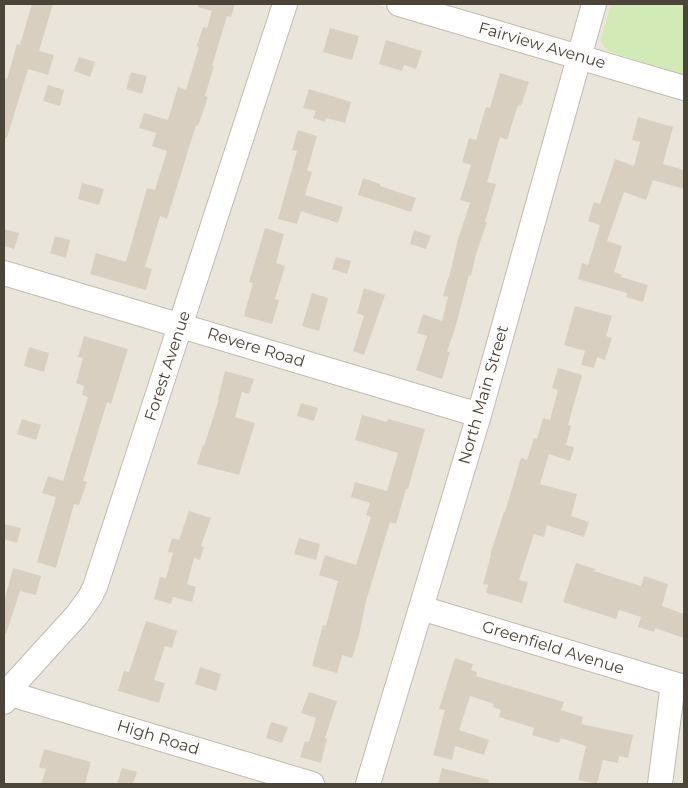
<!DOCTYPE html>
<html>
<head>
<meta charset="utf-8">
<style>
  body { margin:0 }
  #map { position:relative; width:688px; height:788px; overflow:hidden; background:#f6f3ec; font-family:Montserrat,sans-serif }
  canvas { display:block }
  .frame { position:absolute; inset:0; border:5px solid #4b4439; pointer-events:none }
</style>
</head>
<body>
<div id="map">
<canvas width="688" height="788"></canvas>
<div class="frame"></div>
</div>
<script>
const g = document.querySelector('canvas').getContext('2d');
g.lineJoin = 'round';
function fill(path, color) {
  g.fillStyle = color;
  g.fill(path, 'evenodd');
}
function poly(rows) {
  const path = new Path2D();
  for (const r of rows) {
    path.moveTo(r[0], r[1]);
    for (let i = 2; i < r.length; i += 2) path.lineTo(r[i], r[i + 1]);
  }
  return path;
}
function trace(path, color, width, dash) {
  g.strokeStyle = color;
  g.lineWidth = width;
  g.lineCap = dash ? 'butt' : 'round';
  g.setLineDash(dash || []);
  g.stroke(path);
}
function drawText(font, color, halo, rows, align = 'center') {
  g.font = font + ' Montserrat,sans-serif';
  g.lineWidth = 4.5;
  g.setLineDash([]);
  g.textBaseline = 'middle';
  g.strokeStyle = halo;
  g.fillStyle = color;
  for (const [text, x, y, turn = 0] of rows) {
    g.save();
    g.translate(x, y);
    g.rotate((+turn || 0) * Math.PI / 180);
    g.textAlign = isNaN(turn) ? turn : align;
    if (halo) g.strokeText(text, 0, 0);
    g.fillText(text, 0, 0);
    g.restore();
  }
}
const residential = poly([
  [4,4,376,4,572,62,362,784,4,784],
  [415,4,611,4,600,40,607,51,573,50],
  [587,68,684,97,684,681,430,605],
  [428,618,684,695,684,784,379,784]
]);
const green = poly([
  [611,4,684,4,684,75,607,51,600,40]
]);
const building = poly([
  [32,4,53,4,39,51,54,55,48,75,28,69,7,138,4,138,4,78,7,79,17,44,20,45],
  [198,4,235,4,231,17,227,16,212,66,214,66,205,96,208,97,198,126,196,125,167,219,160,216,145,267,152,269,146,290,90,274,96,253,126,262,147,188,155,190,167,151,152,146,156,133,139,128,144,113,168,120,178,87,186,90,199,47,197,46,203,27,207,28,212,11,198,7],
  [330,28,359,36,352,60,323,52],
  [386,40,422,51,416,69,404,65,402,71,379,64],
  [79,57,95,62,90,77,74,71],
  [131,72,147,76,142,94,126,89],
  [500,73,529,82,521,106,518,105,507,140,500,137,487,182,496,184,485,222,487,222,476,254,471,276,469,275,455,329,447,351,450,352,442,379,416,370,427,336,417,333,423,314,442,321,448,297,443,296,448,278,449,278,458,239,470,203,460,200,471,165,462,162,469,138,476,140,486,107,490,108],
  [48,85,64,90,60,106,43,101],
  [309,89,351,102,345,123,326,118,325,122,313,118,316,111,303,108],
  [638,117,673,127,663,164,684,170,684,189,653,180,646,200,624,192,607,241,622,246,614,272,622,275,621,277,648,285,643,302,626,297,627,293,578,279,582,263,588,265,600,225,588,221,594,202,600,204,615,159,634,166,640,142,632,140],
  [298,130,317,136,307,171,312,172,305,195,343,207,338,223,301,211,297,224,278,219,297,151,292,150],
  [363,178,380,184,380,186,416,198,411,212,358,195],
  [82,183,104,189,99,205,78,199],
  [265,228,284,234,276,263,285,266,275,299,279,300,272,324,244,316,253,283,249,282],
  [4,229,19,233,14,249,4,246],
  [414,230,431,236,426,249,410,244],
  [55,236,70,240,66,258,50,253],
  [336,257,351,261,347,274,332,269],
  [364,288,385,295,364,355,353,351,364,316,357,313],
  [312,293,328,298,319,331,302,326],
  [575,306,612,316,606,336,612,338,605,360,597,357,594,368,581,365,585,351,564,345],
  [84,336,128,349,111,404,107,402,83,481,87,482,79,505,74,504,56,568,37,562,56,497,42,493,48,476,63,481,88,397,82,395,84,386,76,383,83,358,78,357],
  [29,347,49,353,44,372,24,366],
  [558,368,582,375,568,425,571,426,566,445,574,447,570,461,549,454,540,484,577,494,571,516,589,522,584,537,547,525,544,537,534,534,519,580,528,582,522,603,486,593,488,585,483,584,491,555,490,555,504,512,505,512,521,458,527,460,534,438,537,439,543,418,550,420,558,390,552,388],
  [225,371,254,379,249,394,242,392,235,417,255,423,239,475,197,464,203,445,204,446,219,399,218,399],
  [301,403,318,408,314,421,297,416],
  [362,415,387,422,388,419,425,429,408,489,406,489,396,524,390,522,366,601,359,635,352,658,342,655,337,673,312,666,323,625,326,626,338,581,319,575,325,555,356,565,371,517,366,515,370,503,351,497,355,482,387,491,398,453,355,440],
  [22,419,41,425,36,440,17,434],
  [189,511,211,518,201,546,204,547,200,560,194,558,187,584,196,587,192,602,173,597,171,604,154,599,160,577,166,578,173,553,168,552,172,538,179,540],
  [4,524,21,528,17,543,4,539],
  [299,538,320,544,316,560,294,554],
  [576,563,595,569,594,571,641,586,644,576,668,584,662,606,684,614,684,638,655,628,654,632,638,627,641,617,619,610,616,619,563,602],
  [13,568,41,576,36,595,20,591,6,634,4,633,4,602],
  [146,621,177,631,172,648,165,646,154,680,165,683,159,703,118,691,124,671,129,672],
  [455,658,473,664,471,670,477,672,476,676,564,702,561,710,583,717,581,724,633,735,628,758,619,756,618,763,603,760,597,784,578,780,586,746,561,738,559,743,532,735,534,728,499,717,501,710,492,707,494,704,470,696,459,730,489,740,484,755,455,746,452,760,433,755,445,710,439,709],
  [200,667,221,674,216,691,195,684],
  [309,692,337,701,325,738,327,739,321,763,300,757,305,741,309,742,316,718,301,713],
  [271,722,288,727,282,743,266,738],
  [44,749,91,762,85,784,41,784,46,769,39,767],
  [122,768,137,772,133,784,117,784],
  [442,768,489,780,488,784,438,784]
]);
const minor = poly([
  [399,4,684,88],
  [4,273,479,415],
  [421,608,684,687],
  [4,692,312,784],
  [4,702,6,693,77,615,90,597,95,587,285,4],
  [368,784,479,415,594,4],
  [660,784,673,684]
]);
const streetNames = [
  ["Fairview Avenue",542,46,16],
  ["Revere Road",256,348,17],
  ["Forest Avenue",168,366,-72],
  ["North Main Street",484,395,-74],
  ["Greenfield Avenue",553,648,17],
  ["High Road",158,738,17]
];
fill(residential, '#eae5da');
fill(green, '#d2eab5');
fill(building, '#d8cfc1');
trace(minor, '#c2bbae', 26);
trace(minor, '#fff', 24);
drawText('16px', '#4b4439', '#fff', streetNames);
</script>
</body>
</html>
